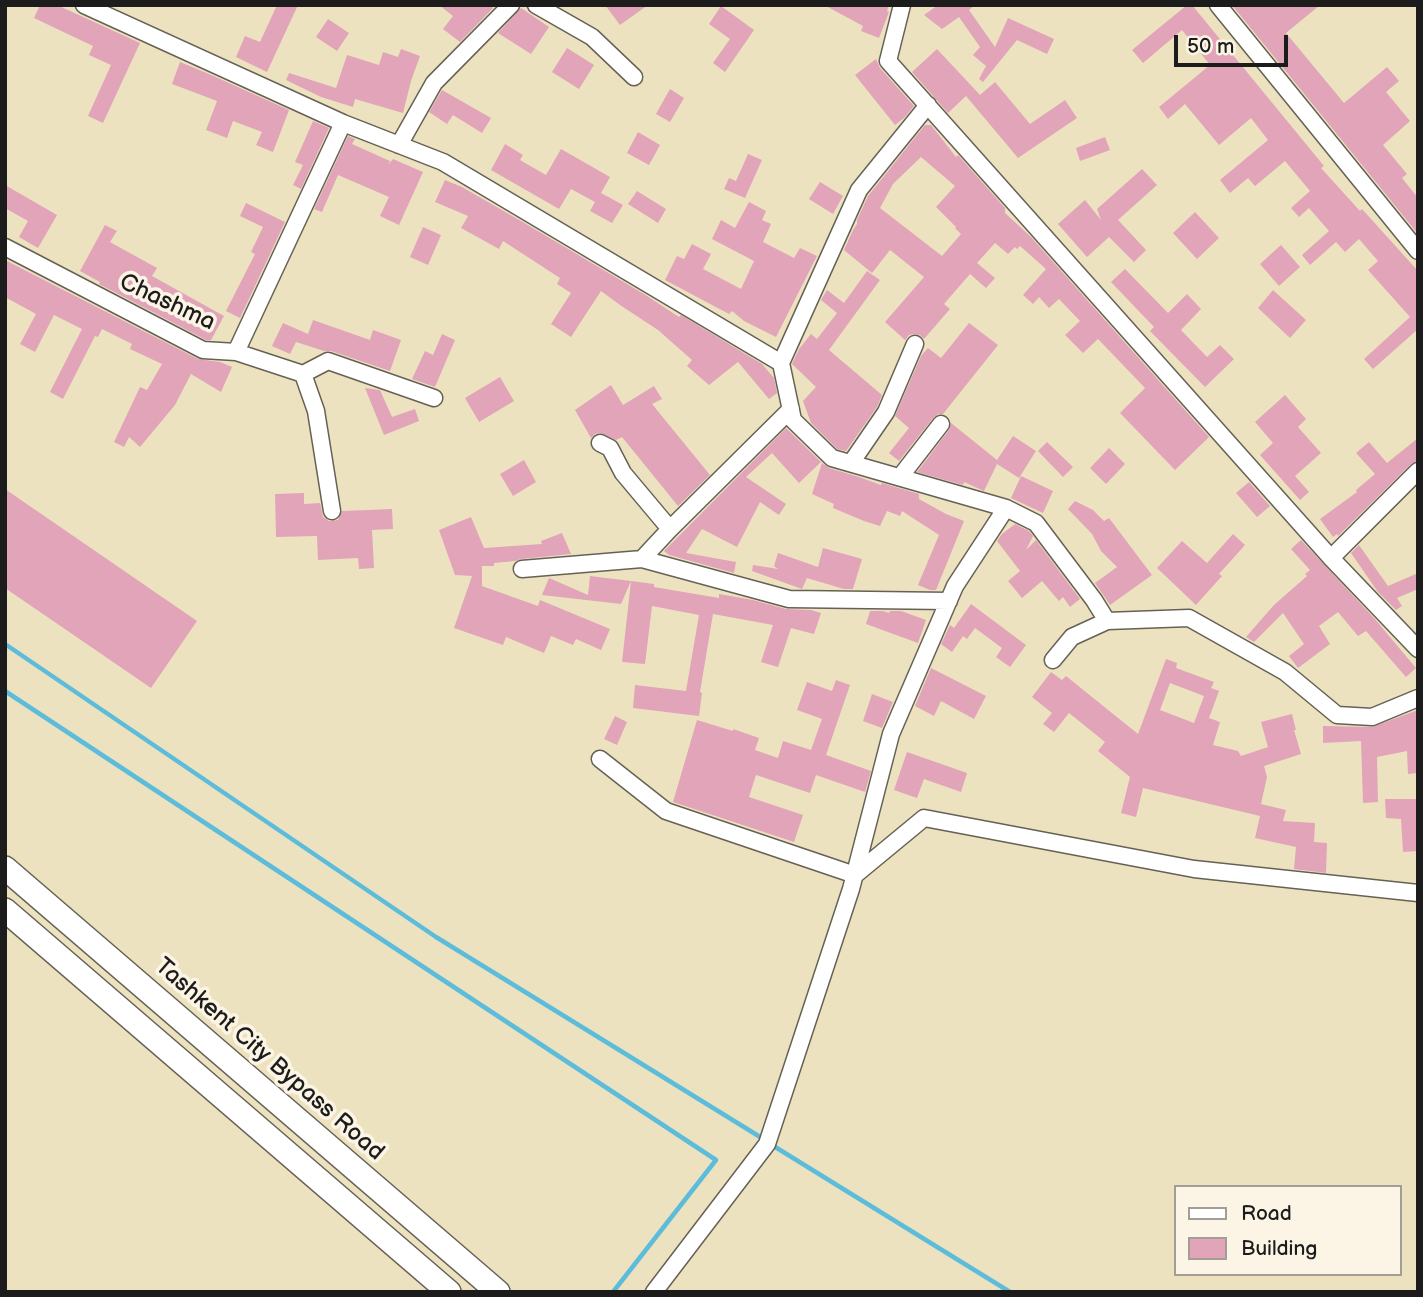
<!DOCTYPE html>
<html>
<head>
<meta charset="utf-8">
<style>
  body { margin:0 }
  #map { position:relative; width:1423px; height:1297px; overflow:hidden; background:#ede2c0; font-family:"Balsamiq Sans",sans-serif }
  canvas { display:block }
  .frame { position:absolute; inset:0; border:7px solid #1c1c1c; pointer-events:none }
  .legend { position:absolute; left:1174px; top:1185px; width:228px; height:91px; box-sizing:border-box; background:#fcf5e5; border:2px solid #a29e95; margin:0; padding:9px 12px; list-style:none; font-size:21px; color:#1c1c1c }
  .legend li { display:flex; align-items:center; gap:14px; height:35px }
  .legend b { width:35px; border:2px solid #a29e95 }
  .scale { position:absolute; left:1174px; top:35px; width:114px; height:32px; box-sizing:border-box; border:4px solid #1c1c1c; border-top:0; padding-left:9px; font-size:21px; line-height:24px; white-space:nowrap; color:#1c1c1c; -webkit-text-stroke:5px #fcf5e5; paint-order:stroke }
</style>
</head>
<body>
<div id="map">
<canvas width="1423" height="1297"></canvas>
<div class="frame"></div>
<ul class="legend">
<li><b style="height:9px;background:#fff"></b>Road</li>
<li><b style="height:19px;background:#e1a4b9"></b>Building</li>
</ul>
<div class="scale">50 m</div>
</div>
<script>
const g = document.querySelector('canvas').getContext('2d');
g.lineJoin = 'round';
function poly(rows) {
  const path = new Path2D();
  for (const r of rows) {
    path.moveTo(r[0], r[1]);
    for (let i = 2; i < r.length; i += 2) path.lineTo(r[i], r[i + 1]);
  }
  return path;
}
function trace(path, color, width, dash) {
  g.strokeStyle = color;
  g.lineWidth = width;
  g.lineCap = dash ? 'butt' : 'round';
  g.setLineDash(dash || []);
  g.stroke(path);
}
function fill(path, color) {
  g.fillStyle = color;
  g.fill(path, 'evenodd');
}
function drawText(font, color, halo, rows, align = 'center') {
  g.font = font + ' "Balsamiq Sans",sans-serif';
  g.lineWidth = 7;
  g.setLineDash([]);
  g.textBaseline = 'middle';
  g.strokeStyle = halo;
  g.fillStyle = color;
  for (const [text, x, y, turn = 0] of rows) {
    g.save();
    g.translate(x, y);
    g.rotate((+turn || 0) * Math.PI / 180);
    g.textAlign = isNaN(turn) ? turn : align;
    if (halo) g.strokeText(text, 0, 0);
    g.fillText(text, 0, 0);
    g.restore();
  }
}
const stream = poly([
  [5,644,436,937,765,1140],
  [5,691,716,1160,613,1292],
  [772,1145,1010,1292]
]);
const building = poly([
  [40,5,57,5,140,43,103,123,88,116,111,65,89,55,93,46,34,18],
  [277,5,298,5,267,72,236,57,245,36,260,42],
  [439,5,489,5,493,8,460,42,443,29,453,16],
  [605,5,648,5,620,25],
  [824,5,889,5,887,11,889,12,879,38,861,31,863,26],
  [938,5,975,5,969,10,995,47,1008,18,1054,39,1047,54,1017,40,983,82,979,79,986,66,973,55,980,47,959,17,942,29,924,15],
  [1187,5,1192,5,1324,166,1321,168,1360,211,1362,209,1418,271,1418,329,1373,369,1364,359,1410,317,1368,270,1378,261,1359,239,1345,252,1336,242,1310,265,1302,255,1329,231,1309,208,1299,217,1291,208,1310,191,1285,161,1255,186,1248,178,1230,193,1220,180,1268,140,1251,118,1219,145,1185,104,1168,119,1159,107,1210,65,1182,30,1143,63,1132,50],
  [1232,5,1320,5,1286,33,1344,103,1387,67,1399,81,1386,92,1410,121,1383,145,1407,174,1402,178,1418,198,1418,234],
  [721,6,754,30,725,72,713,63,730,39,709,24],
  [521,8,549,27,531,54,498,33],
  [328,19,349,33,337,51,316,37],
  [567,48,594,65,579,89,552,72],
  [401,49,420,56,411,81,403,113,355,99,353,107,321,97,286,80,289,73,336,88,347,55,379,65,383,52,398,57],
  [937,49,980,95,995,82,1030,124,1065,100,1077,118,1018,158,966,96,948,113,912,72],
  [876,59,880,68,914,106,904,118,895,125,855,75],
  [180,62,209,74,289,110,273,152,256,145,262,132,233,121,227,138,206,130,217,101,172,84],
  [670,89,684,98,670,122,656,114],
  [442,90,491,118,482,133,453,115,447,124,429,112],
  [313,121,329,128,301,189,293,185,303,165,295,162],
  [925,125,931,125,956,157,958,155,1005,208,1005,213,1031,237,1209,437,1175,470,1120,413,1145,388,1098,339,1083,353,1065,335,1080,321,1059,299,1049,308,1039,297,1033,304,1023,295,1046,269,1020,246,1017,249,1015,247,1008,254,995,243,977,263,995,278,986,288,970,274,944,304,950,309,924,339,920,335,914,334,909,335,905,340,885,322,924,277,890,250,872,273,844,250,853,230,857,224,857,220,868,196],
  [921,157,955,186,936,207,956,227,955,228,961,234,942,256,880,208,893,184],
  [638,132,660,145,649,165,627,153],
  [348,136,355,139,352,144,390,161,388,165,393,159,423,172,399,225,380,216,389,197,338,175,322,212,314,209],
  [1105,137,1110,150,1080,161,1076,148],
  [505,144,523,155,520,160,546,175,561,149,610,177,601,193,623,205,612,223,590,211,595,202,571,189,559,209,491,170],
  [748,154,762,160,745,198,724,189,729,178,736,181],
  [1142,169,1157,185,1118,220,1146,250,1134,262,1109,237,1087,257,1058,224,1085,200,1101,220,1097,209],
  [445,180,462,187,521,221,644,294,679,317,681,315,762,364,774,378,777,393,769,399,738,362,709,385,687,366,692,360,658,330,620,305,601,291,571,337,551,324,571,293,557,284,560,278,503,241,499,249,461,228,468,216,435,202],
  [820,182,843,196,833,214,809,199],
  [5,185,57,215,38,248,19,237,28,221,5,208],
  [637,191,666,209,658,223,628,204],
  [749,202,766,211,762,220,771,224,763,242,794,258,800,248,817,256,776,337,744,321,732,311,729,314,665,280,677,256,684,259,692,244,711,254,703,269,741,289,754,261,712,239,721,220,735,228],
  [246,203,285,222,240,318,226,311,255,254,251,252,263,227,240,216],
  [1195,212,1219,238,1197,259,1173,233],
  [105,225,117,231,110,242,157,268,152,276,224,316,211,340,206,340,99,284,100,282,80,271],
  [423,227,441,235,428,265,410,257],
  [1281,245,1300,267,1279,286,1260,264],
  [5,260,198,359,220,362,232,367,221,392,191,374,175,405,140,447,129,437,124,447,114,442,140,387,147,390,162,364,130,349,132,344,102,329,98,337,95,336,63,399,50,392,82,329,54,315,35,352,20,344,36,314,5,297],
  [1125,269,1168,313,1187,294,1201,309,1181,330,1207,357,1220,345,1234,359,1205,387,1150,331,1154,327,1111,282],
  [867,271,880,280,829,350,882,395,877,407,846,451,837,449,811,423,803,401,816,387,792,364,799,349,811,334,817,339,837,313,821,300,827,290,844,303],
  [1273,290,1306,320,1290,338,1258,308],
  [313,320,370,340,373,330,401,340,390,371,331,351,324,351,296,342,290,354,272,346,283,323,308,334],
  [969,323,998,345,943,414,938,414,933,418,899,461,889,453,909,428,895,416,921,356,928,348,941,358],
  [442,334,455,340,435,387,412,379,425,351,433,355],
  [500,377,514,401,479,422,465,398],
  [611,385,623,405,654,386,662,399,652,404,710,475,678,506,622,437,616,440,600,433,595,434,591,438,575,410],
  [365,388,380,390,392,417,415,409,419,421,384,435],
  [1285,395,1306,419,1298,427,1321,453,1295,476,1309,492,1300,500,1260,455,1273,443,1255,422],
  [951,423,997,460,1013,436,1036,451,1019,478,997,464,984,491,964,482,963,485,917,472,949,430],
  [786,428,821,462,799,483,772,453,746,477,786,504,779,515,760,502,737,547,702,529,686,553,736,562,734,573,669,555,664,551],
  [1418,438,1418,461,1411,464,1338,536,1337,534,1333,537,1320,519,1357,492,1356,490,1375,474,1356,453,1369,442,1387,463],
  [1047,442,1073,467,1063,477,1038,451],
  [1109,448,1125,464,1106,484,1090,468],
  [524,460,536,482,513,496,500,474],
  [822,463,829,468,859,477,881,485,882,483,919,494,919,499,946,514,964,521,936,590,930,590,918,585,939,535,902,511,900,516,887,511,880,526,864,521,833,508,834,504,812,494],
  [1021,476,1053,491,1043,513,1011,498],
  [1249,482,1270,506,1257,517,1236,493],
  [5,489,197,621,151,688,5,588],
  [304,493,304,504,320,503,323,517,329,521,338,520,342,511,392,509,393,529,372,530,374,568,359,569,358,558,318,560,317,536,276,537,275,494],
  [1075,501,1093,510,1104,521,1109,518,1152,575,1110,605,1095,583,1117,567,1101,551,1092,534,1068,509],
  [471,517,484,548,542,544,541,541,562,533,571,554,521,559,515,561,494,563,494,566,482,566,482,586,538,606,540,600,610,629,601,650,576,639,573,645,551,636,544,653,506,637,503,645,454,628,472,576,455,575,439,530],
  [1015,524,1029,531,1033,536,1026,550,1036,540,1080,599,1070,607,1063,597,1059,601,1042,581,1022,598,1008,581,1020,571,997,541,1002,534],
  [1233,534,1245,545,1219,574,1222,576,1196,605,1157,568,1182,541,1207,563],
  [1301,540,1374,618,1416,668,1406,677,1366,631,1358,636,1338,612,1319,626,1330,644,1298,668,1289,656,1304,644,1283,613,1254,642,1246,637,1274,605,1307,576,1305,574,1310,570,1291,549],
  [1359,545,1388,586,1418,573,1418,589,1397,598,1402,606,1396,610,1378,592,1351,553],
  [823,548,862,559,853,589,844,589,807,578,802,589,752,571,753,565,778,569,774,566,778,553,818,567],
  [590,576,631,581,621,604,542,595,549,578,588,595],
  [631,581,654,584,654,587,719,598,719,594,753,600,786,609,811,610,821,613,814,634,791,628,778,667,761,662,773,625,713,614,700,692,702,693,699,716,633,708,635,685,686,691,699,615,652,606,645,664,622,662],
  [971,604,1026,645,1010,667,996,657,1002,648,975,628,967,639,963,636,952,652,941,644,950,625,954,628],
  [870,611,883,611,889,613,890,611,901,611,926,620,918,643,866,624],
  [1166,659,1177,663,1176,668,1214,682,1211,688,1219,691,1209,718,1220,722,1213,745,1238,751,1241,756,1268,747,1261,722,1292,714,1296,730,1294,730,1301,754,1264,766,1267,777,1261,804,1286,810,1283,821,1315,823,1314,842,1327,843,1326,873,1294,869,1296,847,1255,838,1260,816,1143,788,1136,817,1121,813,1130,777,1098,751,1105,742,1069,713,1054,732,1043,724,1052,713,1032,697,1051,672,1062,680,1066,676,1138,734],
  [1170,683,1204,696,1194,723,1160,710],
  [931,668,986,696,974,719,941,701,934,716,915,706],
  [836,680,850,685,826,755,871,771,865,792,816,775,810,793,756,775,749,797,803,815,794,842,673,802,697,720,733,731,733,729,759,738,755,750,778,758,783,741,811,750,822,719,797,710,807,682,832,691],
  [872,694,893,702,882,728,863,721],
  [1418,710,1418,773,1408,774,1407,751,1377,757,1378,802,1363,803,1361,741,1323,743,1323,726,1372,727],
  [615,716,627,722,617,745,604,739],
  [907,752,967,773,961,792,924,779,917,798,894,790],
  [1385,799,1418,799,1418,851,1403,852,1401,819,1386,818]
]);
const minor = poly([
  [84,5,343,123,443,162,781,363],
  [536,5,592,37,634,77],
  [902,5,888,61,1331,558,1418,649],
  [1218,5,1418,251],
  [928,105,859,190,781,363,793,420,832,458,1006,508,1036,523,1094,600,1107,621,1189,618,1285,672,1337,715,1372,717,1418,698],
  [399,145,434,83,511,5],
  [5,247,203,350,236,352,303,374,316,411,332,511],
  [236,352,343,123],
  [303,374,328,361,434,398],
  [600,443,610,448,623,473,670,529],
  [851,463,886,412,915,344],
  [900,477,941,424],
  [1331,558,1418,471],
  [642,559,789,599,949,601],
  [522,569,642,559,670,529,791,409],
  [1053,660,1072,637,1107,621],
  [600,759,666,811,855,875,924,818,1194,869,1418,893],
  [654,1292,767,1144,851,889,891,734,955,586,1006,508]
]);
const highway = poly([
  [5,868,498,1292],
  [5,910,449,1292]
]);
const streetNames = [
  ["Chashma",167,303,25],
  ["Tashkent City Bypass Road",269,1060,41]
];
trace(stream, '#5cbcda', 4.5);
fill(building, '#e1a4b9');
trace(minor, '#656155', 19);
trace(highway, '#656155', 26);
trace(minor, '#fff', 16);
trace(highway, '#fff', 23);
drawText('24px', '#1c1c1c', '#fcf5e5', streetNames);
</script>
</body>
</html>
